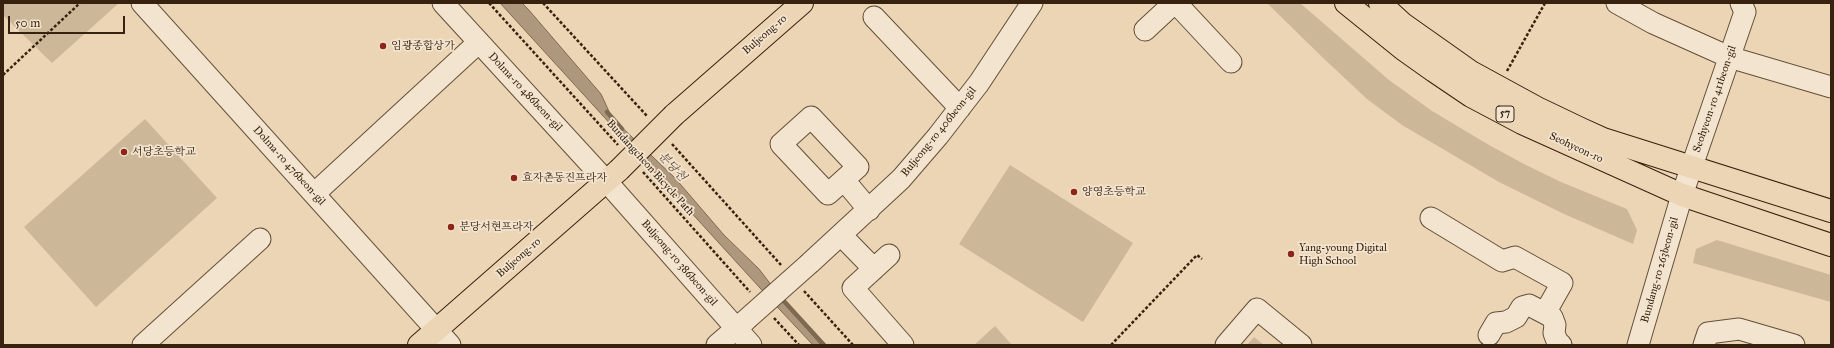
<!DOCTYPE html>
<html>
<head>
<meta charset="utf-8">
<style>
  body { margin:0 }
  #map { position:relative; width:1834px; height:348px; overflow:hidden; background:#ecd5b5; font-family:"IM FELL Great Primer",serif }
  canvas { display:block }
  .frame { position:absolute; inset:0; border:4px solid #36220f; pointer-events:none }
  .scale { position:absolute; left:8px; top:16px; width:117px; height:18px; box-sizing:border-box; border:2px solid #36220f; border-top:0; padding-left:5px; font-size:12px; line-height:14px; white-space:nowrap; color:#36220f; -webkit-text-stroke:3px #f3e4cf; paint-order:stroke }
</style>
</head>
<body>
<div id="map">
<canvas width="1834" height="348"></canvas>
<div class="frame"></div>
<div class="scale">50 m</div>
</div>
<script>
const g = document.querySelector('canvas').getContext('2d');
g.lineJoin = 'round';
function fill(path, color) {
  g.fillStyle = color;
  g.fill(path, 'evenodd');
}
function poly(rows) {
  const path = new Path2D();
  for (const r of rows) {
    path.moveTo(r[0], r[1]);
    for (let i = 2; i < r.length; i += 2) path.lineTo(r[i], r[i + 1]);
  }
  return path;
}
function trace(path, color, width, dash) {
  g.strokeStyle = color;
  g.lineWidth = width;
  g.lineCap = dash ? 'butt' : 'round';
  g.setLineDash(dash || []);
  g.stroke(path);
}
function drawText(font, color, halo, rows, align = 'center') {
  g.font = font + ' "IM FELL Great Primer","Noto Serif KR",serif';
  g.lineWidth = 3.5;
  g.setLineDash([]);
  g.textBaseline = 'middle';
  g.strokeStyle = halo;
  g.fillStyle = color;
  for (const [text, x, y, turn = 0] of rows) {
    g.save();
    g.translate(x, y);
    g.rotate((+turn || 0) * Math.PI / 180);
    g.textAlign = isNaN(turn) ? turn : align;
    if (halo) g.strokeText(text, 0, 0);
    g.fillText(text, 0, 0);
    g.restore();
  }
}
const green = poly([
  [3,3,119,3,52,63,3,15],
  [1267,3,1300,3,1389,80,1432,111,1489,145,1524,164,1561,182,1627,209,1637,230,1633,244,1564,214,1499,182,1402,125,1367,99,1320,55],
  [145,119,217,198,96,307,24,227],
  [1010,165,1133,243,1083,322,959,244],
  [1717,240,1831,275,1831,302,1693,263,1696,249],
  [995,326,1012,345,974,345],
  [1254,337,1264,345,1247,345]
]);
const water = poly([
  [500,3,522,3,528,9,601,94,612,118,675,178,724,235,759,269,788,307,821,345,813,345,781,311,500,3]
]);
const stream = poly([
  [607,112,622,129],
  [782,299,824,345]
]);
const path = poly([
  [489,3,618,145],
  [543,3,647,116],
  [1507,71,1545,3],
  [3,75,80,3],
  [672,144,781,265],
  [643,172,750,292],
  [804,291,853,345],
  [774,318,799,345],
  [1111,345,1197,255,1202,259]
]);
const minor = poly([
  [142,3,450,345],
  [443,3,607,182,751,345],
  [1176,3,1231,62],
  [1617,3,1653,23,1729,57,1831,87],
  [874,17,960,108],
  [1145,30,1174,3],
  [811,117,858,167,828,194,781,144,811,117],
  [844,180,869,210],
  [314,194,479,42],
  [1431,218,1502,261,1515,257,1562,283,1545,313],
  [841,235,874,269],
  [889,255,853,288,903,345],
  [810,263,901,179,938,136,979,83,1032,3],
  [1489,335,1496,323,1506,322,1516,317,1522,307,1529,305,1552,317,1555,325,1554,333,1557,341,1561,345],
  [143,345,260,239],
  [717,345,746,320],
  [1226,345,1257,309,1301,345],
  [1638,345,1682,195,1745,12,1741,3],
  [1704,345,1708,333,1739,329,1794,345]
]);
const major = poly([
  [1346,3,1403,49,1434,71,1471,96,1522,123,1682,195,1831,245],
  [1380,3,1403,24,1471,72,1537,108,1581,129,1603,139,1831,211],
  [674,115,802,3],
  [419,345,619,170]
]);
const minorBridge = poly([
  [747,319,810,263]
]);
const majorBridge = poly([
  [619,170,674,115]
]);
const markers = [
  [383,46,4,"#8f2418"],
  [124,152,4,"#8f2418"],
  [514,178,4,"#8f2418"],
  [1074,192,4,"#8f2418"],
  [451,227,4,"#8f2418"],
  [1291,254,4,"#8f2418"]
];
const shields = [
  [1505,114,18]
];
const shieldNames = [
  ["57",1505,114]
];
const streetNames = [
  ["Buljeong-ro",765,35,-41],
  ["Dolma-ro 486beon-gil",525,92,47],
  ["Seohyeon-ro 411beon-gil",1715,99,-71],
  ["Buljeong-ro 406beon-gil",939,132,-51],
  ["Seohyeon-ro",1576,148,25],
  ["Dolma-ro 476beon-gil",289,166,48],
  ["Bundangcheon Bicycle Path",650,168,48],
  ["Buljeong-ro",519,258,-41],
  ["Buljeong-ro 386beon-gil",679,263,49],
  ["Bundang-ro 263beon-gil",1660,270,-74]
];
const poiNames = [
  ["임광종합상가",391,46],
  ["서당초등학교",132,152],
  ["효자촌동진프라자",522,178],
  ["양영초등학교",1082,192],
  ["분당서현프라자",459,227],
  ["Yang-young Digital",1299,248],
  ["High School",1299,261]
];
const waterNames = [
  ["분당천",672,167,47]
];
fill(green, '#cdb799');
fill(water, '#ae987d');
trace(water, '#7e6951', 1);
trace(stream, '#7e6951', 4.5);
trace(minor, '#644f38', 23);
trace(major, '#36220f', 24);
trace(path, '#36220f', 2.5, [3, 2]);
trace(minor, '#f3e4cf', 21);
trace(major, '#ecd5b5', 22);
trace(minorBridge, '#644f38', 23, []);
trace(majorBridge, '#36220f', 24, []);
trace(minorBridge, '#f3e4cf', 21);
trace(majorBridge, '#ecd5b5', 22);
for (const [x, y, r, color] of markers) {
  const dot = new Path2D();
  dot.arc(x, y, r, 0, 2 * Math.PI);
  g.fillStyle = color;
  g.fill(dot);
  trace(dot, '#f3e4cf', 1.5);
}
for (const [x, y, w] of shields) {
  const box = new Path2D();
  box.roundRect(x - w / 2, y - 8, w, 16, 3);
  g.fillStyle = '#f3e4cf';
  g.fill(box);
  trace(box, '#36220f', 1);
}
drawText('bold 10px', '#36220f', null, shieldNames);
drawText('11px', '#36220f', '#f3e4cf', streetNames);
drawText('11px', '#36220f', '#f3e4cf', poiNames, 'left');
drawText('italic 12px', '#604b36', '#f3e4cf', waterNames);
</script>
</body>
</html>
